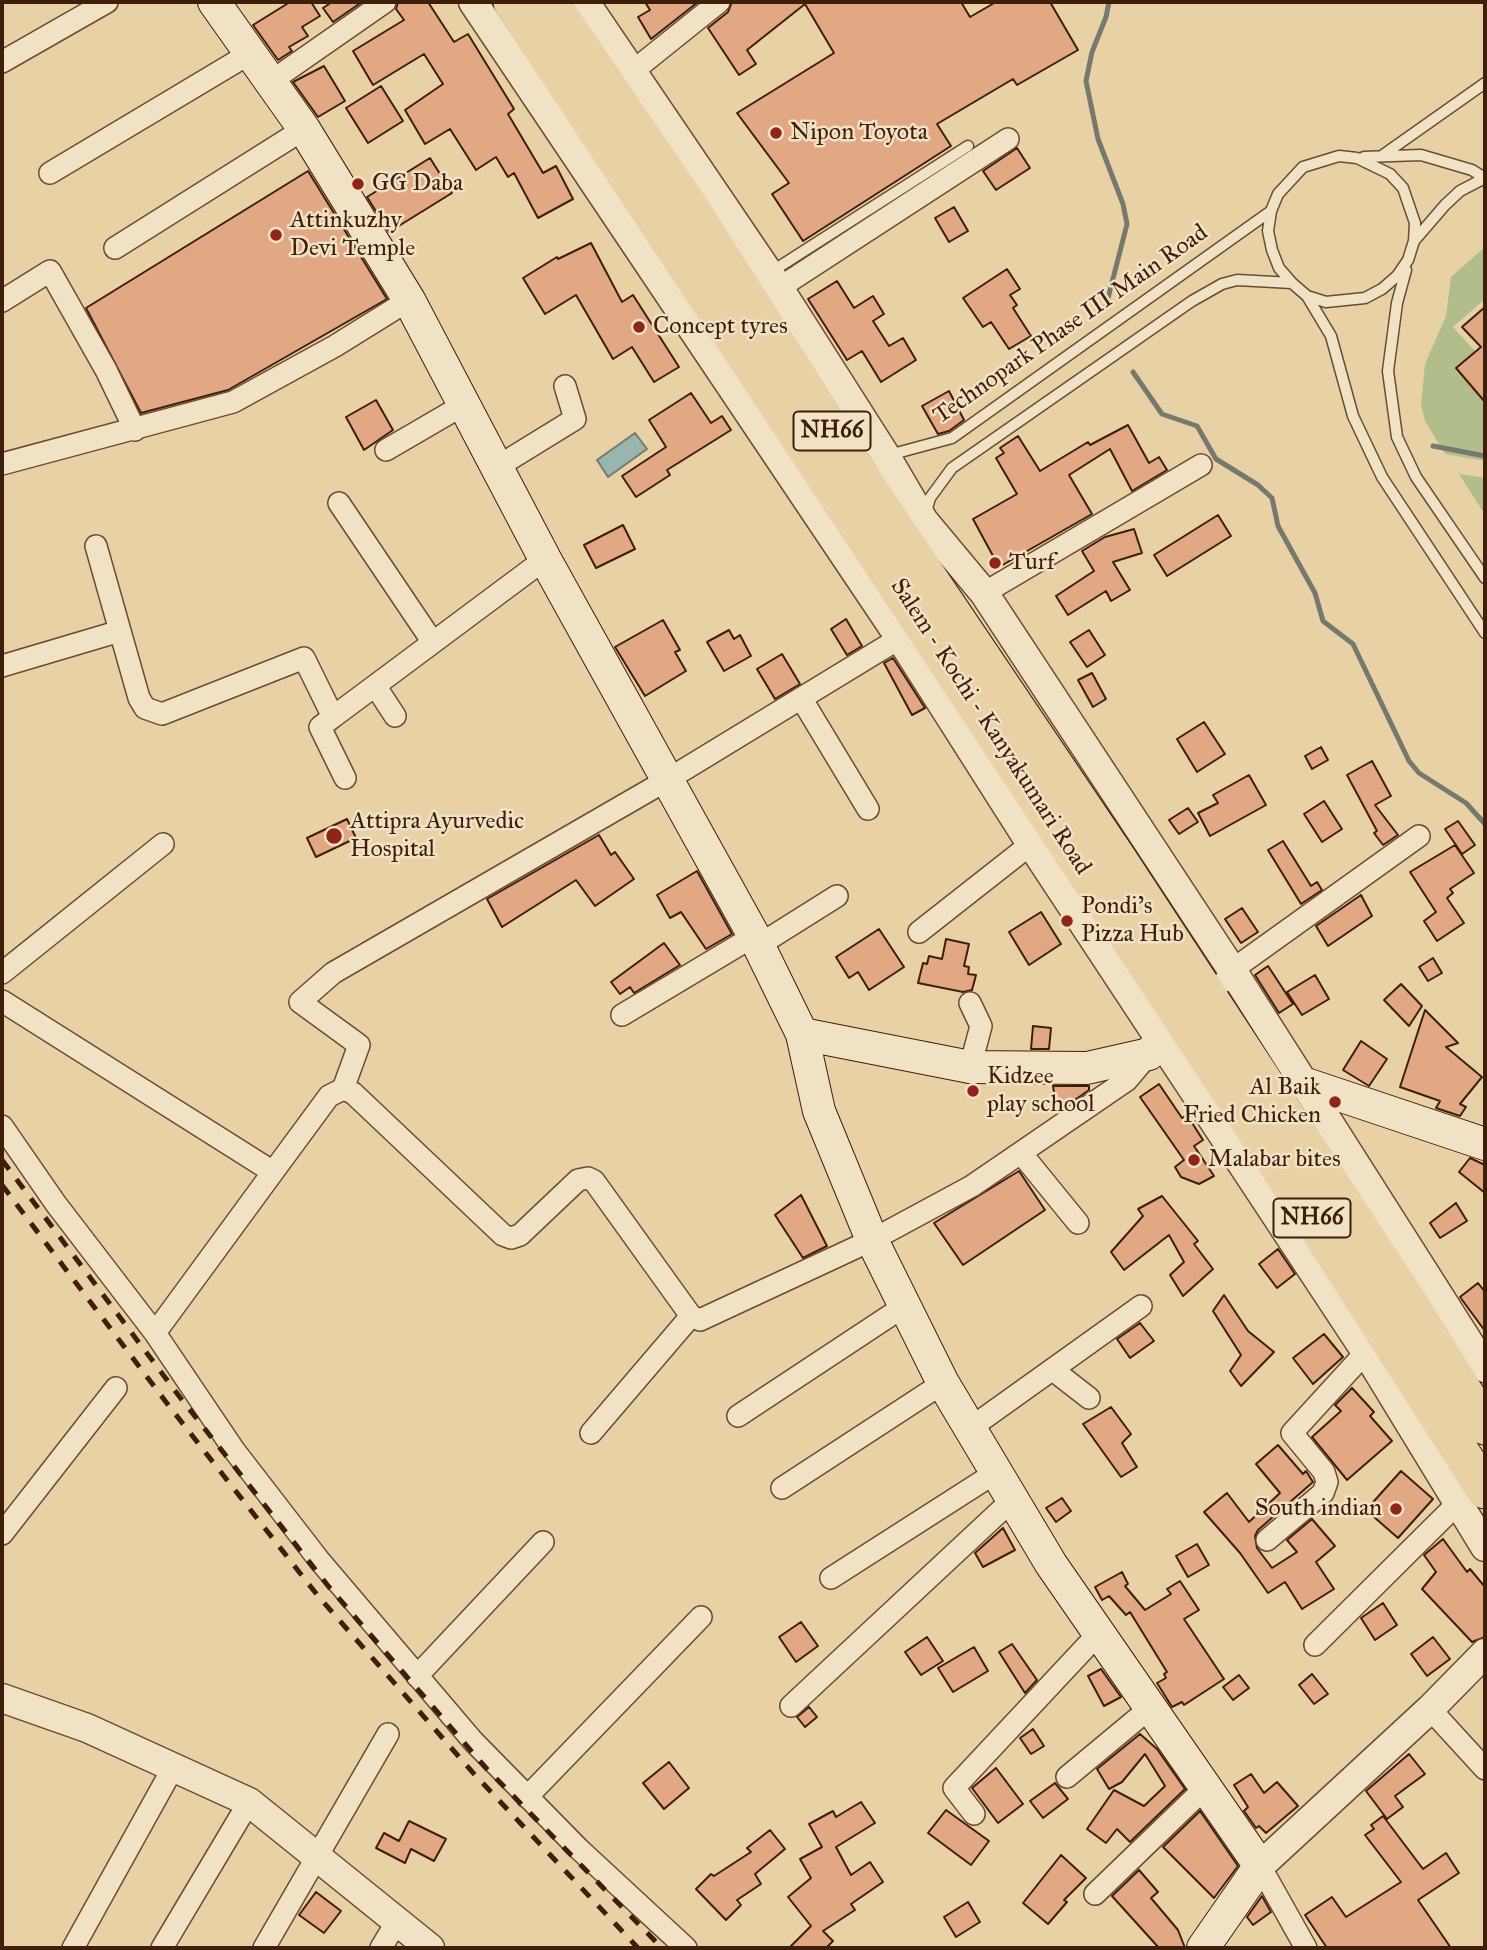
<!DOCTYPE html>
<html>
<head>
<meta charset="utf-8">
<style>
  body { margin:0 }
  #map { position:relative; width:1487px; height:1950px; overflow:hidden; background:#e9d1a6; font-family:"IM FELL Great Primer",serif }
  canvas { display:block }
  .frame { position:absolute; inset:0; border:4px solid #3f1f0c; pointer-events:none }
</style>
</head>
<body>
<div id="map">
<canvas width="1487" height="1950"></canvas>
<div class="frame"></div>
</div>
<script>
const g = document.querySelector('canvas').getContext('2d');
g.lineJoin = 'round';
function fill(path, color) {
  g.fillStyle = color;
  g.fill(path, 'evenodd');
}
function poly(rows) {
  const path = new Path2D();
  for (const r of rows) {
    path.moveTo(r[0], r[1]);
    for (let i = 2; i < r.length; i += 2) path.lineTo(r[i], r[i + 1]);
  }
  return path;
}
function trace(path, color, width, dash) {
  g.strokeStyle = color;
  g.lineWidth = width;
  g.lineCap = dash ? 'butt' : 'round';
  g.setLineDash(dash || []);
  g.stroke(path);
}
function drawText(font, color, halo, rows, align = 'center') {
  g.font = font + ' "IM FELL Great Primer",serif';
  g.lineWidth = 5;
  g.setLineDash([]);
  g.textBaseline = 'middle';
  g.strokeStyle = halo;
  g.fillStyle = color;
  for (const [text, x, y, turn = 0] of rows) {
    g.save();
    g.translate(x, y);
    g.rotate((+turn || 0) * Math.PI / 180);
    g.textAlign = isNaN(turn) ? turn : align;
    if (halo) g.strokeText(text, 0, 0);
    g.fillText(text, 0, 0);
    g.restore();
  }
}
const green = poly([
  [1485,247,1485,299,1453,327,1485,362,1485,461,1445,454,1425,421,1421,405,1425,364,1446,316,1451,277],
  [1459,474,1485,478,1485,515]
]);
const water = poly([
  [635,433,647,449,608,477,597,460,635,433]
]);
const stream = poly([
  [1106,306,1127,224,1123,204,1098,139,1086,81,1092,52,1106,17,1109,2],
  [1133,372,1162,414,1197,426,1216,459,1258,485,1272,498,1278,526,1315,593,1323,621,1353,644,1409,761,1419,773,1466,803,1485,824],
  [1433,446,1485,456]
]);
const building = poly([
  [290,2,311,2,320,16,302,27,308,36,289,47,292,51,278,60,253,25,290,2],
  [332,2,362,2,333,22,323,8,332,2],
  [398,2,428,2,454,42,468,34,514,109,508,114,543,173,556,166,573,199,538,218,514,173,508,177,496,157,476,170,450,129,425,144,405,110,443,84,424,54,373,85,353,51,404,20,396,9,398,2],
  [645,2,698,2,651,39,638,17,650,10,645,2],
  [732,2,961,2,970,17,996,2,1050,2,1078,50,1017,85,1013,79,937,124,951,146,803,241,772,194,789,183,737,113,834,53,805,4,747,50,756,64,739,75,708,28,728,12,732,2],
  [324,66,345,101,318,117,293,82,324,66],
  [381,86,403,121,368,143,346,108,381,86],
  [1017,148,1030,168,996,190,983,171,1017,148],
  [430,158,452,193,389,232,367,197,430,158],
  [308,171,387,299,228,390,141,413,86,308,308,171],
  [954,207,968,231,949,242,935,218,954,207],
  [591,243,622,302,633,295,679,367,654,382,632,347,613,359,576,295,545,314,523,278,557,257,558,259,591,243],
  [1007,269,1020,289,1010,295,1017,305,1013,308,1031,336,1009,349,991,322,983,327,963,298,1007,269],
  [837,281,854,308,873,296,884,314,873,321,889,346,903,338,916,360,881,382,862,351,847,360,808,299,837,281],
  [1485,307,1485,402,1456,368,1481,347,1462,327,1485,307],
  [949,391,964,420,949,431,938,434,922,406,949,391],
  [691,393,711,423,722,416,731,430,667,470,670,475,636,497,622,476,666,447,649,420,691,393],
  [376,400,393,430,364,450,346,417,376,400],
  [1128,425,1149,463,1159,457,1167,470,1132,491,1110,449,1069,475,1092,514,999,567,973,519,1017,494,996,458,1004,453,1000,448,1018,436,1040,471,1088,442,1090,445,1128,425],
  [1218,515,1231,536,1167,576,1154,555,1218,515],
  [623,525,635,549,596,568,584,545,623,525],
  [1134,529,1142,553,1113,562,1130,590,1111,601,1106,591,1068,615,1056,596,1094,571,1082,551,1105,537,1134,529],
  [846,619,862,646,847,655,831,629,846,619],
  [663,620,680,650,675,652,686,671,645,696,615,647,663,620],
  [729,630,734,639,740,635,751,656,724,671,707,642,729,630],
  [1089,630,1105,655,1087,667,1070,642,1089,630],
  [782,654,800,684,775,699,757,669,782,654],
  [893,658,925,708,912,715,884,663,893,658],
  [1092,673,1106,699,1093,707,1078,680,1092,673],
  [1204,722,1225,754,1197,772,1177,739,1204,722],
  [1321,747,1328,760,1312,769,1305,756,1321,747],
  [1372,761,1391,796,1375,805,1398,835,1383,845,1374,833,1377,831,1347,775,1372,761],
  [1249,775,1266,805,1210,836,1198,813,1218,803,1213,795,1249,775],
  [1324,801,1342,829,1322,842,1304,814,1324,801],
  [1188,808,1198,822,1179,834,1169,820,1188,808],
  [347,819,356,838,316,857,307,838,347,819],
  [1458,821,1475,845,1462,854,1445,829,1458,821],
  [599,835,611,855,615,852,634,879,595,906,576,880,502,927,487,899,599,835],
  [1283,841,1311,886,1317,882,1322,890,1301,904,1268,850,1283,841],
  [1455,845,1474,873,1450,889,1453,893,1447,898,1464,923,1437,941,1424,921,1436,912,1410,872,1455,845],
  [697,871,732,934,706,949,681,912,670,918,657,895,697,871],
  [1361,895,1372,916,1328,946,1316,926,1361,895],
  [1242,908,1258,932,1241,943,1225,919,1242,908],
  [1041,912,1061,944,1029,965,1009,932,1041,912],
  [879,929,904,967,869,990,858,972,849,978,836,957,879,929],
  [946,939,969,944,964,966,969,967,968,974,976,975,972,990,963,992,918,983,923,963,927,964,929,956,942,959,946,939],
  [664,943,680,965,634,993,630,987,620,994,611,982,664,943],
  [1433,958,1442,973,1428,981,1419,967,1433,958],
  [1268,966,1293,1004,1279,1013,1255,975,1268,966],
  [1315,975,1329,999,1302,1015,1287,992,1315,975],
  [1401,984,1422,1006,1409,1026,1384,1000,1401,984],
  [1425,1010,1458,1043,1446,1047,1482,1077,1460,1104,1466,1107,1460,1116,1436,1108,1440,1101,1400,1087,1425,1010],
  [1033,1026,1051,1028,1049,1049,1031,1049,1033,1026],
  [1361,1041,1387,1059,1369,1086,1343,1070,1361,1041],
  [1159,1084,1182,1118,1187,1115,1203,1140,1194,1146,1214,1176,1199,1184,1181,1177,1175,1167,1184,1160,1140,1097,1159,1084],
  [1053,1086,1089,1086,1089,1090,1072,1102,1056,1104,1053,1086],
  [1470,1158,1485,1165,1485,1193,1459,1172,1470,1158],
  [1019,1171,1045,1210,963,1265,934,1223,1019,1171],
  [801,1195,827,1246,803,1258,775,1215,801,1195],
  [1162,1196,1198,1241,1194,1244,1213,1269,1183,1296,1170,1275,1184,1262,1169,1235,1124,1270,1111,1252,1143,1216,1138,1209,1162,1196],
  [1456,1203,1467,1221,1440,1238,1430,1223,1456,1203],
  [1278,1249,1295,1274,1277,1288,1259,1264,1278,1249],
  [1478,1283,1485,1292,1485,1331,1460,1297,1478,1283],
  [1224,1295,1248,1331,1274,1352,1241,1386,1230,1371,1241,1355,1213,1311,1224,1295],
  [1140,1323,1154,1341,1130,1358,1117,1339,1140,1323],
  [1324,1334,1343,1357,1313,1384,1293,1358,1324,1334],
  [1352,1388,1374,1412,1370,1416,1392,1441,1347,1480,1312,1437,1341,1411,1335,1405,1352,1388],
  [1111,1407,1131,1434,1122,1443,1137,1467,1121,1477,1083,1424,1111,1407],
  [1278,1445,1303,1474,1306,1471,1313,1482,1258,1530,1255,1536,1257,1548,1272,1568,1297,1552,1287,1540,1312,1519,1335,1546,1316,1562,1334,1589,1302,1609,1285,1582,1268,1593,1240,1553,1204,1512,1227,1493,1249,1522,1280,1493,1256,1464,1278,1445],
  [1401,1471,1433,1499,1398,1538,1366,1510,1401,1471],
  [1062,1498,1071,1511,1056,1522,1046,1508,1062,1498],
  [1003,1528,1015,1550,983,1567,975,1553,1003,1528],
  [1443,1539,1467,1572,1470,1569,1485,1587,1485,1637,1472,1642,1422,1589,1436,1572,1424,1555,1443,1539],
  [1197,1544,1209,1565,1188,1577,1176,1556,1197,1544],
  [1122,1572,1128,1584,1125,1586,1145,1610,1171,1594,1167,1589,1180,1581,1199,1610,1184,1619,1224,1679,1184,1705,1182,1702,1172,1707,1157,1683,1166,1678,1164,1674,1167,1672,1130,1612,1126,1615,1109,1596,1102,1600,1095,1587,1122,1572],
  [1383,1603,1397,1625,1375,1640,1361,1618,1383,1603],
  [801,1622,818,1646,796,1662,779,1637,801,1622],
  [927,1637,943,1661,921,1675,905,1652,927,1637],
  [1433,1637,1450,1659,1427,1676,1411,1654,1433,1637],
  [1012,1644,1037,1680,1025,1693,999,1652,1012,1644],
  [974,1647,988,1671,953,1692,938,1668,974,1647],
  [1101,1669,1121,1697,1104,1706,1088,1676,1101,1669],
  [1312,1674,1328,1694,1314,1704,1299,1685,1312,1674],
  [1239,1675,1249,1688,1233,1700,1223,1687,1239,1675],
  [809,1707,817,1717,805,1727,797,1717,809,1707],
  [1033,1729,1044,1746,1031,1754,1020,1738,1033,1729],
  [1140,1734,1157,1749,1185,1789,1130,1842,1117,1829,1106,1843,1087,1829,1114,1790,1144,1806,1165,1786,1145,1754,1122,1782,1109,1789,1097,1769,1140,1734],
  [1409,1754,1425,1774,1395,1796,1403,1807,1387,1819,1366,1791,1409,1754],
  [669,1762,689,1788,664,1809,643,1783,669,1762],
  [996,1768,1023,1804,998,1823,972,1788,996,1768],
  [1251,1774,1264,1793,1277,1782,1298,1806,1266,1833,1259,1826,1256,1828,1244,1811,1248,1807,1234,1785,1251,1774],
  [1055,1783,1068,1799,1043,1818,1030,1801,1055,1783],
  [861,1802,875,1823,836,1847,851,1875,870,1862,883,1882,851,1904,855,1910,823,1931,833,1941,826,1948,789,1948,811,1926,788,1897,811,1878,800,1859,822,1847,809,1824,833,1811,836,1817,861,1802],
  [946,1810,989,1841,971,1865,928,1833,946,1810],
  [1200,1811,1238,1866,1214,1898,1163,1847,1200,1811],
  [1383,1816,1423,1869,1446,1853,1459,1873,1418,1900,1451,1948,1327,1948,1305,1915,1332,1897,1346,1917,1401,1882,1365,1835,1374,1829,1371,1825,1383,1816],
  [409,1821,446,1839,434,1861,411,1849,405,1863,376,1848,384,1833,399,1841,409,1821],
  [770,1830,785,1849,755,1874,761,1884,737,1900,741,1905,726,1920,696,1889,711,1874,714,1876,751,1852,747,1848,770,1830],
  [1061,1855,1086,1878,1064,1900,1067,1902,1048,1924,1023,1903,1061,1855],
  [1139,1870,1158,1892,1151,1898,1178,1930,1185,1948,1159,1948,1112,1896,1139,1870],
  [316,1892,341,1911,324,1933,299,1915,316,1892],
  [1262,1896,1271,1912,1253,1925,1247,1917,1262,1896],
  [968,1902,980,1922,956,1937,944,1917,968,1902]
]);
const service = poly([
  [1383,155,1485,83],
  [1364,157,1421,155,1472,170,1483,177],
  [1414,241,1415,223,1403,188,1390,174,1357,158,1339,156,1303,167,1278,194,1271,211,1268,231,1272,250,1279,268,1292,283,1307,296,1326,302,1365,298,1382,289,1397,276,1408,260,1414,241,1445,205,1460,191,1485,178],
  [1406,270,1397,303,1388,371,1397,437,1416,477,1485,578],
  [771,272,968,146],
  [1307,296,1331,336,1353,416,1382,477,1485,633],
  [889,455,952,438,1271,211],
  [925,515,930,498,952,468,1192,301,1222,284,1237,280,1292,283]
]);
const minor = poly([
  [2,62,107,2],
  [633,71,719,2],
  [270,82,385,2],
  [50,173,249,54],
  [115,248,304,129],
  [779,288,1008,139],
  [2,301,50,271,106,370,135,430],
  [386,450,465,404],
  [2,464,233,402,335,346,409,300],
  [497,467,575,419,565,386],
  [339,503,432,641],
  [96,546,139,698,145,708,162,714,304,658,333,717,545,559],
  [984,593,1201,465],
  [2,666,120,631],
  [376,687,395,716],
  [801,698,868,809],
  [333,717,320,727,345,778],
  [919,932,1031,844],
  [759,945,837,896],
  [2,973,163,844],
  [1225,981,1232,970,1419,836],
  [2,1001,273,1172,329,1096,343,1089,353,1093,503,1235,511,1238,520,1235,578,1180,588,1178,594,1181,691,1316,700,1320,872,1240,972,1186,1127,1080,1149,1054],
  [622,1015,754,936],
  [970,1067,981,1026,970,1003],
  [343,1089,359,1045,300,1002,333,973,667,780,900,638],
  [2,1126,56,1204,155,1333,234,1450,319,1560,473,1741,579,1849,686,1948],
  [1021,1153,1078,1223],
  [155,1333,273,1172],
  [1053,1370,1089,1398],
  [738,1416,903,1307],
  [969,1429,1141,1306],
  [591,1433,691,1316],
  [782,1488,943,1383],
  [2,1534,116,1388],
  [1267,1540,1323,1493,1327,1482,1324,1472,1292,1433,1366,1352],
  [831,1578,995,1473],
  [1315,1645,1457,1504],
  [417,1676,543,1542],
  [791,1706,1011,1501],
  [1430,1709,1485,1769],
  [1067,1777,1150,1708],
  [527,1797,701,1617],
  [974,1814,954,1788,1099,1633],
  [1260,1866,1306,1948],
  [1095,1894,1205,1788],
  [73,1948,174,1766],
  [162,1948,249,1802],
  [264,1948,388,1734],
  [381,1948,396,1923]
]);
const tertiary = poly([
  [473,2,900,638,1031,844,1366,1352,1485,1547],
  [585,2,779,288,886,456,924,521,984,593,1232,970,1485,1368],
  [2,1698,87,1728,249,1802,430,1948],
  [1260,1866,1430,1709,1485,1653]
]);
const secondary = poly([
  [214,2,304,129,409,300,545,559,754,936,802,1034,819,1111,872,1240,943,1383,1051,1564,1260,1866,1203,1948],
  [802,1034,970,1067,1087,1068,1149,1054,1162,1040],
  [1303,1083,1485,1144]
]);
const trunk = poly([
  [512,2,1248,1119,1485,1490],
  [550,2,691,209,870,491,1118,859,1414,1311,1485,1426]
]);
const rail = poly([
  [2,1160,179,1396,329,1587,486,1768,662,1948],
  [2,1185,169,1406,318,1596,475,1775,638,1948]
]);
const markers = [
  [776,133,7,"#8f2418"],
  [358,184,7,"#8f2418"],
  [276,235,7,"#8f2418"],
  [639,327,7,"#8f2418"],
  [995,563,7,"#8f2418"],
  [334,836,9,"#8f2418"],
  [1067,921,7,"#8f2418"],
  [973,1091,7,"#8f2418"],
  [1335,1102,7,"#8f2418"],
  [1194,1160,7,"#8f2418"],
  [1396,1509,7,"#8f2418"]
];
const shields = [
  [832,431,77],
  [1312,1218,77]
];
const shieldNames = [
  ["NH66",832,431],
  ["NH66",1312,1218]
];
const poiNames = [
  ["Nipon Toyota",790,133],
  ["GG Daba",372,184],
  ["Attinkuzhy",290,221],
  ["Devi Temple",290,249],
  ["Concept tyres",653,327],
  ["Turf",1009,563],
  ["Attipra Ayurvedic",350,822],
  ["Hospital",350,850],
  ["Pondi's",1081,907],
  ["Pizza Hub",1081,935],
  ["Kidzee",987,1077],
  ["play school",987,1105],
  ["Al Baik",1321,1088,"right"],
  ["Fried Chicken",1321,1116,"right"],
  ["Malabar bites",1208,1160],
  ["South indian",1382,1509,"right"]
];
const streetNames = [
  ["Technopark Phase III Main Road",1071,325,-35],
  ["Salem - Kochi - Kanyakumari Road",990,727,57]
];
fill(green, '#b1bd8a');
fill(water, '#99b6ae');
trace(water, '#757a6d', 2);
trace(stream, '#757a6d', 5);
fill(building, '#e1a883');
trace(building, '#3f1f0c', 2);
trace(service, '#6a4c32', 13);
trace(minor, '#6a4c32', 24);
trace(tertiary, '#6a4c32', 31);
trace(secondary, '#3f1f0c', 34);
trace(trunk, '#3f1f0c', 39);
trace(service, '#f1e1c5', 10);
trace(minor, '#f1e1c5', 21);
trace(tertiary, '#f1e1c5', 28);
trace(secondary, '#f1e1c5', 32);
trace(trunk, '#e9d1a6', 37);
trace(rail, '#3f1f0c', 5, [12, 12]);
for (const [x, y, r, color] of markers) {
  const dot = new Path2D();
  dot.arc(x, y, r, 0, 2 * Math.PI);
  g.fillStyle = color;
  g.fill(dot);
  trace(dot, '#f1e1c5', 2.5);
}
for (const [x, y, w] of shields) {
  const box = new Path2D();
  box.roundRect(x - w / 2, y - 19.5, w, 39, 5);
  g.fillStyle = '#f1e1c5';
  g.fill(box);
  trace(box, '#3f1f0c', 2);
}
drawText('bold 23px', '#3f1f0c', null, shieldNames);
drawText('24px', '#3f1f0c', '#f1e1c5', poiNames, 'left');
drawText('24px', '#3f1f0c', '#f1e1c5', streetNames);
</script>
</body>
</html>
